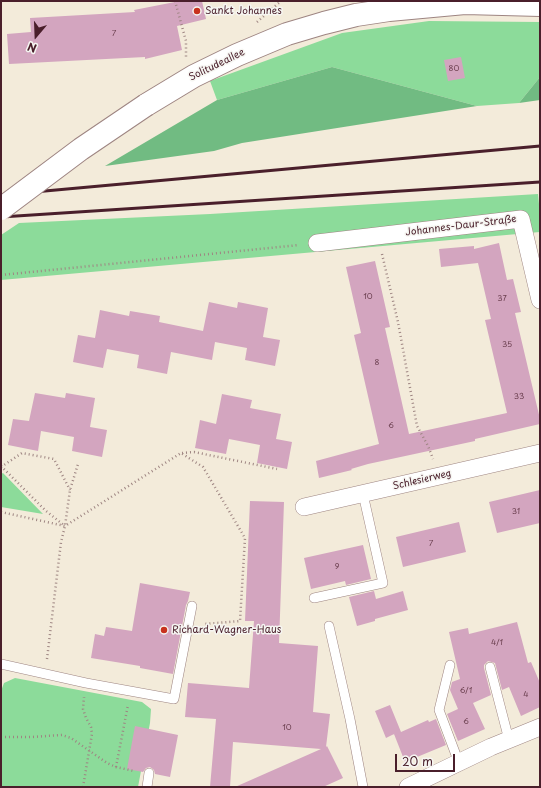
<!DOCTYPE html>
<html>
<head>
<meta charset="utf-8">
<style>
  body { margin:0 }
  #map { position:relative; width:541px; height:788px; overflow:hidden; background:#f3ebda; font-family:"Playpen Sans",sans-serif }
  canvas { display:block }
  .frame { position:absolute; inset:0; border:2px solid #4a1f2b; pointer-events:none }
  .north { position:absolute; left:16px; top:16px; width:40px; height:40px; -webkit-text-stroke:3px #f6f6f2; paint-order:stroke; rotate:199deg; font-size:11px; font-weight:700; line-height:16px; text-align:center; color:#4a1f2b }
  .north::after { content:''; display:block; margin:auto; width:14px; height:18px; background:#4a1f2b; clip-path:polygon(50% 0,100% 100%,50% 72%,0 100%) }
  .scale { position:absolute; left:395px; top:754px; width:60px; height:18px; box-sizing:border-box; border:2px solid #4a1f2b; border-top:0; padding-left:5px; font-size:12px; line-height:14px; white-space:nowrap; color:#4a1f2b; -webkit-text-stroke:3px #f6f6f2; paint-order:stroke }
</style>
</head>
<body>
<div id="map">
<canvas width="541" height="788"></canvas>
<div class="frame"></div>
<div class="north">N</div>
<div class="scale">20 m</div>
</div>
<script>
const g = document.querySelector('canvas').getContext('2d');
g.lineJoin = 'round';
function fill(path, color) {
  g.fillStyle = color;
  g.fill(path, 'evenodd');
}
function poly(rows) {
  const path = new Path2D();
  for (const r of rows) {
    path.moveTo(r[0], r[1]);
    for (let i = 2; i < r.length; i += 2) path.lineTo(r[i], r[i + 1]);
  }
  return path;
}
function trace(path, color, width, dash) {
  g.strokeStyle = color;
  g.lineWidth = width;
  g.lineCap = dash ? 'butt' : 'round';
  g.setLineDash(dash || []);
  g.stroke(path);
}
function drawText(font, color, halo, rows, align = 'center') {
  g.font = font + ' "Playpen Sans",sans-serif';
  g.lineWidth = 3;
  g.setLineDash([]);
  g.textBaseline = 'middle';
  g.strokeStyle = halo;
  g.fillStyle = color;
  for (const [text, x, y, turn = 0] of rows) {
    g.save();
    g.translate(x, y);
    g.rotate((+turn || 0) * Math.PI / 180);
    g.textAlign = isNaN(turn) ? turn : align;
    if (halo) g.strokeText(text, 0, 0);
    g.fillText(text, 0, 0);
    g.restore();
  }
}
const green = poly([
  [429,21,540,22,540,77,519,103,477,106,332,67,217,100,210,81,342,33],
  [538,194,540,214,540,232,1,280,1,235,19,223,210,214],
  [3,473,43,514,1,507,1,474],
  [15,678,142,702,151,709,150,723,138,787,1,787,1,691,4,683]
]);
const forest = poly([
  [332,67,477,106,242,143,214,151,105,166,217,100],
  [540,77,540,100,519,103]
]);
const building = poly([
  [180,1,202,1,206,19,177,26,182,50,145,59,145,57,9,64,7,34,31,32,30,18,135,12,134,10],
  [461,57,465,78,448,81,444,60],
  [499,243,507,280,513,279,521,312,515,313,540,419,540,424,475,439,475,441,368,464,351,469,352,470,319,478,316,461,379,444,354,335,361,333,346,267,375,261,390,327,385,328,409,434,507,413,485,320,491,319,478,263,441,267,439,249,474,246,474,249],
  [209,302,237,308,238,302,268,308,263,337,280,340,275,366,245,360,247,348,215,342,212,360,171,352,167,374,137,368,139,355,107,349,103,368,73,362,78,335,95,338,100,310,129,316,130,311,160,316,159,322,203,331],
  [35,393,65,398,66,393,95,398,90,427,107,430,102,457,72,451,74,437,41,431,38,451,8,445,13,419,29,421],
  [222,394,252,400,250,408,281,414,276,439,292,442,287,469,257,463,260,445,229,439,226,454,195,448,200,420,216,424],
  [540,490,540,523,497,533,489,502],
  [250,501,284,502,279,643,318,646,313,712,330,714,326,747,327,746,343,778,323,787,235,787,321,749,233,742,230,787,210,787,216,719,185,717,188,683,249,688,254,621,245,621],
  [459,522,466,552,403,567,396,537],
  [363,545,371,579,346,585,345,581,311,589,304,558],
  [140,583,190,592,188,601,186,605,173,674,140,668,140,666,91,658,95,634,104,636,106,627,132,631],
  [374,591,376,599,403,591,408,610,375,619,375,621,357,626,349,597],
  [517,622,528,663,531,662,540,683,540,707,521,716,509,687,502,690,495,663,488,661,484,665,484,668,491,695,473,703,485,729,458,741,447,714,458,709,450,690,452,682,460,679,449,632,468,628,469,634],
  [390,705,401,732,428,720,429,722,436,719,446,745,405,762,394,734,396,733,386,738,375,711],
  [135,726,178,735,170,777,155,774,154,770,150,767,146,768,143,772,127,769]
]);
const path = poly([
  [175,1,186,41,186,57],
  [257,22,281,1],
  [382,254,398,322,417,426,428,446,433,459],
  [1,275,299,245],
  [182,453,194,452,277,469],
  [1,466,46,511,65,526],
  [1,467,22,453,54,459,70,490],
  [1,512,65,526,181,453,203,467,245,538,240,621,204,624],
  [47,659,61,542,65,526,70,490,78,464],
  [1,737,32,737,62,735,71,738,107,763,116,767,134,771],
  [116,767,128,705],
  [83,787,92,734,91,727,86,718,83,709,84,697]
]);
const lane = poly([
  [314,598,383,583,363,494],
  [329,626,350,719,363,787],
  [1,664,86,683,174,699,192,606],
  [450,665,439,710,459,763],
  [490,667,509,740],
  [147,787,149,773]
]);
const street = poly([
  [317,243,521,219,540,300],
  [304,507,540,453],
  [408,787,491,747,540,727]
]);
const secondary = poly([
  [146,105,194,76,237,55,287,34,324,23,356,15,389,10,465,3,540,5]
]);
const rail = poly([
  [1,195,540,146],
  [1,217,540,182]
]);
const secondaryBridge = poly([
  [1,209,81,149,146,105]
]);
const markers = [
  [197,11,4,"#c8321e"],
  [164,630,4,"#c8321e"]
];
const numberNames = [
  ["7",114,34],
  ["80",454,69],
  ["10",368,297],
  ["37",502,299],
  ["35",507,345],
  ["8",377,363],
  ["33",519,397],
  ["6",391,426],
  ["31",516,512],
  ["7",431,544],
  ["9",337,567],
  ["4/1",497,643],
  ["6/1",466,691],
  ["4",526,695],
  ["6",466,722],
  ["10",287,728]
];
const poiNames = [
  ["Sankt Johannes",205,11],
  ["Richard-Wagner-Haus",172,630]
];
const streetNames = [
  ["Solitudeallee",217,65,-26],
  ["Johannes-Daur-Straße",461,226,-7],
  ["Schlesierweg",422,480,-13]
];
fill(green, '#8cdb9a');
fill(forest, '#71bb82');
fill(building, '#d3a5bf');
trace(lane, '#9e8582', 10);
trace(street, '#9e8582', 18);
trace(secondary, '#9e8582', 24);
trace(path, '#9e8582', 2.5, [1, 3]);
trace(lane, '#fff', 9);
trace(street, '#fff', 17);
trace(secondary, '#fff', 22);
trace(rail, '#4a1f2b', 3);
trace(secondaryBridge, '#9e8582', 24, []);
trace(secondaryBridge, '#fff', 22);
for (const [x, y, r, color] of markers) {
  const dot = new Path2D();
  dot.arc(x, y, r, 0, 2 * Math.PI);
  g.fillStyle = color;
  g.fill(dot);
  trace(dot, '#f6f6f2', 1.5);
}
drawText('8px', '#6c4050', null, numberNames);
drawText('10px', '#4a1f2b', '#f6f6f2', poiNames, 'left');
drawText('10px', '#4a1f2b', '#f6f6f2', streetNames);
</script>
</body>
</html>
